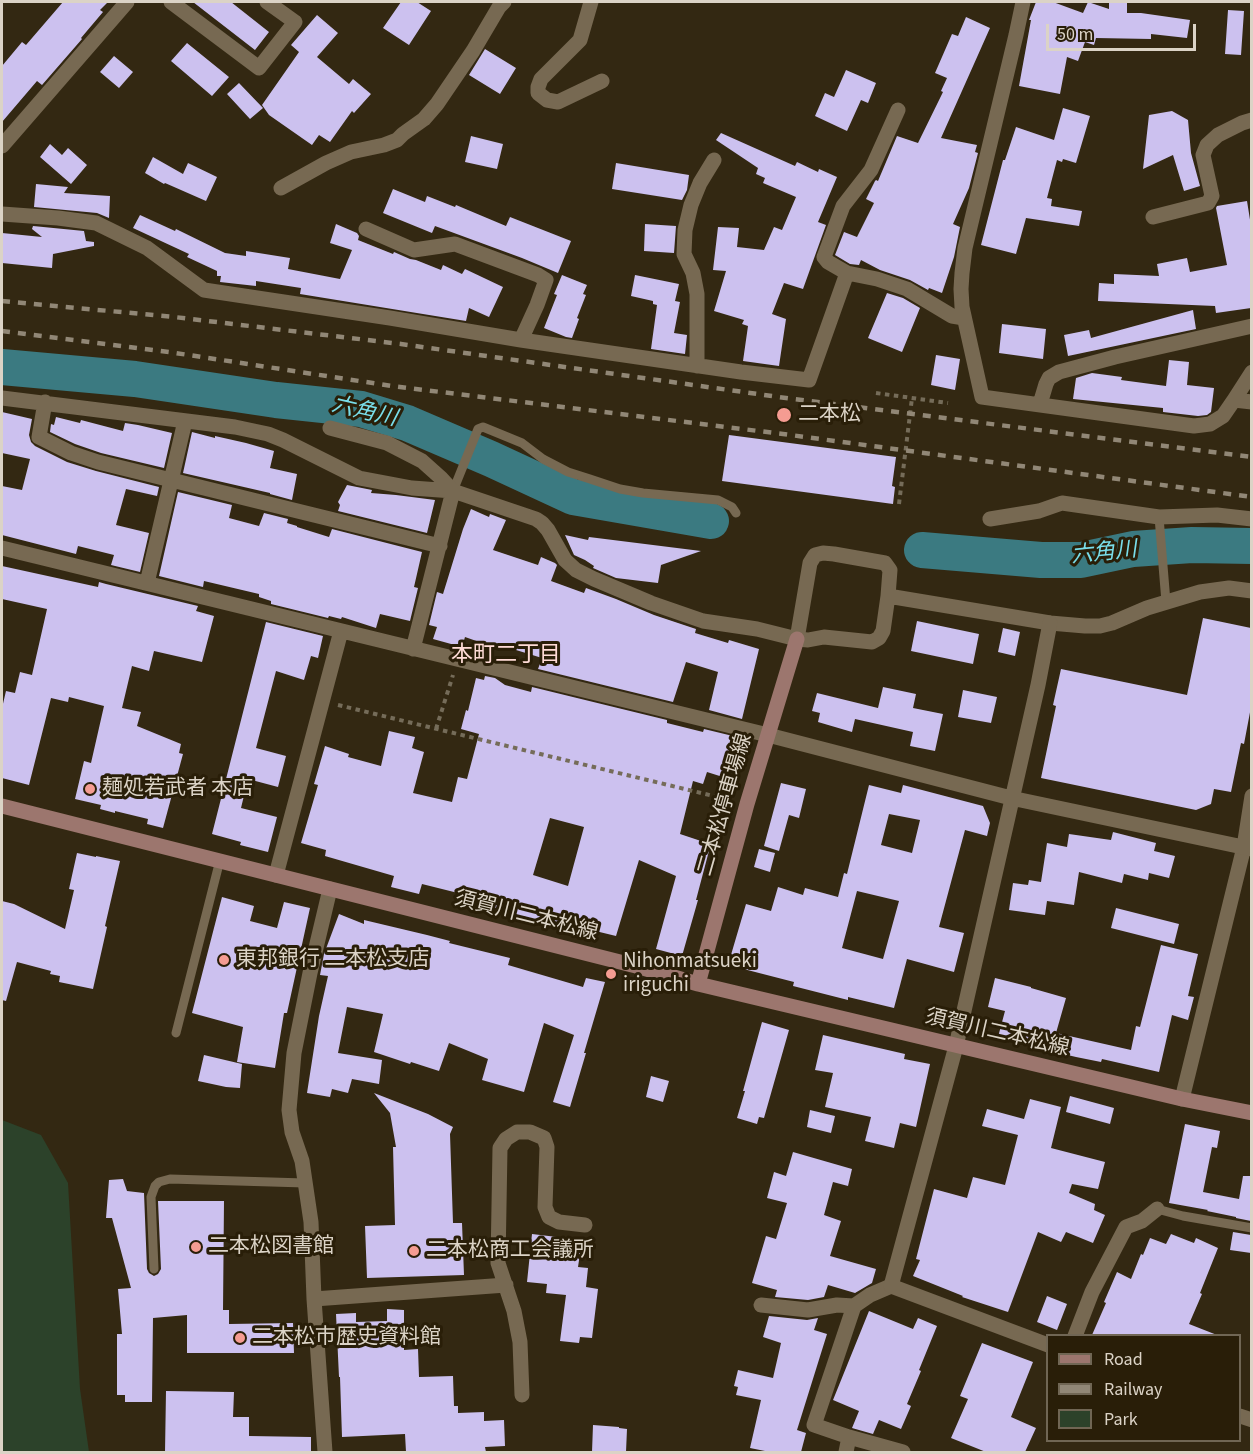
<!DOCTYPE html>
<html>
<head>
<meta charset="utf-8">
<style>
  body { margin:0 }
  #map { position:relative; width:1253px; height:1454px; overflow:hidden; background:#332812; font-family:"Source Sans 3",sans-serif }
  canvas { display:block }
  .frame { position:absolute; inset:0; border:3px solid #dbd3c6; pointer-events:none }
  .legend { position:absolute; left:1046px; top:1334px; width:195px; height:108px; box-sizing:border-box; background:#291e08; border:2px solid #706654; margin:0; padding:8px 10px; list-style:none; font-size:18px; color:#dbd3c6 }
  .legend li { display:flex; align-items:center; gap:12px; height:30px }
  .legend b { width:30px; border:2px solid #706654 }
  .scale { position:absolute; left:1046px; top:24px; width:150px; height:27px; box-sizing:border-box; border:3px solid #dbd3c6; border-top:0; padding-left:8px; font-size:18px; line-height:21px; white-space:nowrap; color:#dbd3c6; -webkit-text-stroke:4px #291e08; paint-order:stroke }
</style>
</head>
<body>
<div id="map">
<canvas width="1253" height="1454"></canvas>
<div class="frame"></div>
<ul class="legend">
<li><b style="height:8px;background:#9c766e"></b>Road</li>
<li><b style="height:8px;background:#918776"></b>Railway</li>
<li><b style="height:16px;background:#2c422a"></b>Park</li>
</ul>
<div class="scale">50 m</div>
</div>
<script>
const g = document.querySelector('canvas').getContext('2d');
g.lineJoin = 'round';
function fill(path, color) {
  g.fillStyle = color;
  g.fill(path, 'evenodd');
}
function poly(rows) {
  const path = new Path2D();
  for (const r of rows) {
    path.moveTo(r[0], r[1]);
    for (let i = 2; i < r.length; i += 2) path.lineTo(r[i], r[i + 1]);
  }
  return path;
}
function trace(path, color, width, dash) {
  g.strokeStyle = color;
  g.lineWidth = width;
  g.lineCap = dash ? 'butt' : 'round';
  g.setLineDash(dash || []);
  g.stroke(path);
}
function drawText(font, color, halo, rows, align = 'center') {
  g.font = font + ' "Source Sans 3","Noto Sans JP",sans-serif';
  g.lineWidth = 6;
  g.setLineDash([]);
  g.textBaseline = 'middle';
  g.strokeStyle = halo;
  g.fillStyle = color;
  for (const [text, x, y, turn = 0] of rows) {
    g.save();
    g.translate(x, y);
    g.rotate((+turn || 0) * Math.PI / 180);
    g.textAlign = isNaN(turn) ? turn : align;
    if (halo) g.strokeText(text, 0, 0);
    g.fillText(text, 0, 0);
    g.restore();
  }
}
const green = poly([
  [2,1120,41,1135,68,1183,80,1389,89,1452,2,1452]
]);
const river = poly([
  [2,367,135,379,276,400,361,409,407,423,491,459,573,497,711,521],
  [922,550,1041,560,1081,560,1133,549,1192,545,1252,546]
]);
const building = poly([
  [63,2,108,2,100,10,103,12,81,38,82,39,42,85,37,81,2,122,2,66,22,42,26,45],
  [193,2,231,2,269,32,255,50],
  [401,2,417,2,431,11,409,45,383,28],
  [1036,2,1053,2,1083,13,1088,2,1109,9,1109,2,1127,2,1127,13,1141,13,1190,20,1187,38,1151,34,1151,39,1096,38,1094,45,1085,42,1078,61,1067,57,1060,94,1019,86,1031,20,1029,20],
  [1228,10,1244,11,1241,55,1225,54],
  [317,15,338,33,317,57,349,84,353,79,371,94,354,113,352,111,330,142,319,135,312,145,269,115,262,105,299,52,291,45],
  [966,17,990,28,941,138,977,145,975,152,978,153,969,188,953,224,960,227,954,257,942,293,929,288,928,290,910,280,880,270,861,260,859,265,850,264,835,255,844,232,857,237,874,203,866,199,875,181,876,180,878,181,897,136,918,143,943,92,941,91,947,78,935,73,952,34,958,36],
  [187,43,229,77,212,96,171,61],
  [485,49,516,68,500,94,469,75],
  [114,56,133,72,119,88,100,72],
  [846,70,876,83,868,103,861,100,847,131,815,116,825,93,834,97],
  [239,83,263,108,250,119,227,94],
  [1063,108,1090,116,1076,163,1063,159,1062,162,1057,160,1047,198,1052,199,1051,206,1082,211,1079,226,1026,218,1016,254,981,245,1003,160,1005,160,1016,127,1054,140],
  [1172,111,1188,120,1191,153,1200,186,1184,191,1173,155,1143,169,1149,115],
  [721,133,795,166,797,162,818,172,819,169,837,177,818,222,826,225,803,289,784,283,772,314,786,319,779,366,743,361,748,326,742,324,744,320,714,311,726,271,713,270,718,227,739,228,737,247,764,250,774,227,782,230,796,197,763,183,765,178,756,174,758,168,716,140],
  [471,136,503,144,497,169,465,162],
  [50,144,62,155,68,148,87,165,71,184,40,157],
  [153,157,183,174,188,163,217,177,206,201,165,183,164,184,145,173],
  [616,163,689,175,687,190,682,200,612,189],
  [36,184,68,187,64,193,110,196,109,218,97,213,34,207],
  [393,189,425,202,427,196,455,207,456,205,506,226,510,217,571,241,558,273,522,258,435,226,432,233,383,213],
  [1247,201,1251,226,1251,308,1216,313,1215,306,1098,301,1099,283,1114,284,1114,274,1159,276,1157,264,1187,258,1190,272,1227,265,1216,208,1217,206],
  [140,215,175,231,176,229,225,253,246,256,246,251,290,258,288,269,340,279,352,250,330,243,336,224,357,233,359,236,358,240,393,254,394,252,410,259,416,260,441,270,443,265,462,274,465,269,503,287,489,317,469,308,466,321,300,294,301,288,256,281,256,286,220,282,221,276,217,276,217,271,187,257,189,254,133,228],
  [645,224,676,226,674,253,644,251],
  [33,226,84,231,86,241,94,242,94,246,53,254,52,268,2,263,2,233,42,237,32,229],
  [562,275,587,285,583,294,586,295,577,318,579,319,572,338,566,337,544,328,557,295,554,294],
  [635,275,679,284,675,301,680,302,674,333,687,335,685,354,651,349,657,305,653,304,653,301,631,296],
  [887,293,903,298,920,308,902,352,868,338],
  [1193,310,1196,329,1068,356,1064,335,1089,330,1091,338],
  [1002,324,1046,329,1043,359,999,353],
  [936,355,960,359,955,390,931,385],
  [1169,360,1189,362,1187,385,1214,388,1211,412,1207,415,1198,416,1163,412,1163,408,1073,399,1076,378,1092,373,1122,377,1121,380,1166,386],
  [2,412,32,419,29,435,31,442,35,446,67,462,96,471,159,487,157,496,126,489,116,525,149,533,140,572,111,565,114,555,78,546,76,554,2,535,2,486,22,490,30,459,2,453],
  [56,417,80,423,81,420,123,431,125,423,138,425,172,433,164,468,101,453,75,444,50,432,51,424,54,425],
  [192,432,215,438,215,436,246,443,274,451,270,468,297,474,292,500,270,494,270,493,183,473],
  [729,435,896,457,892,486,895,487,893,504,722,481],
  [347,485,372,490,371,493,396,495,435,500,427,533,338,511,340,505,338,502],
  [178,492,232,505,229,518,259,526,264,513,288,519,287,523,297,526,297,527,329,537,332,529,422,552,414,587,418,588,410,621,380,614,376,628,342,617,341,619,329,616,328,618,271,604,271,601,259,597,259,594,204,581,203,587,159,576],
  [471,509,489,517,490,514,506,520,493,550,538,565,541,557,555,563,557,565,551,581,584,593,586,588,616,599,654,615,696,629,695,633,728,643,729,640,759,649,742,719,709,710,718,672,686,662,673,702,538,669,542,658,503,646,502,650,465,637,462,647,433,639,437,627,429,625,437,592,443,594,463,529],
  [565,535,588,540,589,537,701,551,661,565,658,583,616,578,593,568,594,566,585,560,574,555],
  [2,566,98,587,99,582,106,584,198,606,196,611,214,616,202,662,154,651,149,671,132,666,122,708,141,712,137,726,181,744,179,753,183,754,163,828,147,824,148,819,115,811,115,813,100,809,101,805,75,799,84,761,91,763,104,706,69,697,68,702,51,698,29,785,2,778,2,708,6,691,15,693,20,672,32,675,47,609,2,599],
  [1203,618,1251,628,1251,707,1244,744,1241,743,1231,792,1214,789,1211,804,1196,810,1041,778,1056,706,1053,705,1061,669,1187,695],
  [917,621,979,634,973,664,911,651],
  [266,622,323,636,318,658,311,656,304,680,276,671,256,748,286,756,278,787,248,779,241,808,277,817,268,852,240,845,241,842,212,834],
  [1003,628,1020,632,1015,656,998,652],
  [485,676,495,678,505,685,531,692,532,687,667,720,667,723,703,732,704,729,737,737,736,740,739,741,726,778,707,772,703,784,693,781,680,834,701,841,710,847,696,900,698,900,682,956,656,949,676,876,639,860,616,936,542,918,541,922,523,916,522,918,501,912,502,910,465,898,466,895,422,884,419,894,391,887,394,876,325,856,326,850,301,843,318,785,314,784,325,746,349,754,348,757,381,766,389,731,415,737,412,748,424,752,413,793,452,802,458,777,467,779,479,734,461,729,466,710,468,711,476,678,484,680],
  [550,818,584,827,568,886,533,875],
  [883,687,916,694,913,708,943,714,935,751,910,746,913,732,855,719,852,732,818,722,820,713,812,711,817,693,878,708],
  [963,690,997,697,991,723,958,717],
  [781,783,806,789,799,818,789,815,779,851,764,846],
  [869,785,901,793,903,785,983,806,990,823,987,836,965,830,939,927,964,933,954,972,907,959,894,1008,848,997,848,1000,793,986,794,982,728,965,746,904,771,911,778,887,803,895,805,888,838,897,844,873,847,874],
  [889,814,920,820,912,853,881,845],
  [857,891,899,901,883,959,842,948],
  [1113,832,1156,843,1154,851,1175,856,1169,878,1149,873,1148,880,1124,874,1122,883,1079,872,1074,905,1047,901,1045,915,1009,910,1013,883,1028,885,1029,880,1041,882,1047,843,1067,847,1069,834,1111,840],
  [759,849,775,853,770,872,754,867],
  [77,853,96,857,96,856,120,861,105,926,107,927,93,989,59,982,60,976,50,974,51,971,17,962,6,1001,2,1000,2,901,14,904,65,929,74,890,69,889],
  [222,897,254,906,250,921,277,928,284,902,310,908,287,1013,284,1013,275,1068,237,1062,243,1027,192,1013],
  [1116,908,1179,924,1174,944,1111,928],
  [339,914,364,924,364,920,427,935,450,941,449,943,510,958,508,965,583,987,586,978,605,982,584,1053,586,1053,570,1107,553,1102,574,1035,544,1023,524,1092,482,1080,488,1059,449,1043,439,1071,411,1062,410,1064,374,1052,383,1014,347,1007,338,1053,382,1060,379,1084,352,1079,348,1093,332,1089,330,1097,307,1093,319,1016,328,976,320,975,324,954],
  [1161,945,1198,954,1188,996,1194,997,1188,1020,1172,1015,1159,1072,1102,1059,1101,1062,1076,1057,1055,1052,1055,1050,1016,1039,1015,1042,998,1037,1005,1011,988,1007,995,978,1031,987,1031,988,1066,998,1056,1033,1131,1050,1136,1026,1140,1027],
  [762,1022,789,1030,764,1118,759,1117,757,1124,737,1118,745,1091,743,1091],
  [823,1035,905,1054,904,1059,930,1064,916,1127,900,1123,894,1148,865,1141,871,1117,825,1107,833,1073,815,1070],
  [204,1055,242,1064,240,1088,226,1087,198,1081],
  [651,1076,669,1081,663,1102,646,1097],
  [374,1093,428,1114,453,1127,450,1134,453,1223,462,1223,464,1275,367,1278,365,1226,395,1225,393,1147,396,1147,390,1113],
  [1070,1096,1114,1108,1110,1124,1066,1112],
  [1030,1099,1061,1107,1051,1148,1105,1162,1098,1189,1072,1184,1069,1193,1095,1204,1094,1210,1105,1215,1093,1243,1066,1232,1061,1242,1038,1232,1008,1312,962,1297,963,1296,913,1276,920,1260,916,1259,934,1189,967,1198,973,1177,1005,1185,1018,1135,982,1126,987,1109,1024,1119],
  [810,1110,835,1116,831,1133,807,1127],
  [1185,1124,1220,1131,1217,1148,1212,1147,1203,1192,1239,1199,1243,1176,1251,1176,1251,1221,1236,1218,1236,1217,1207,1211,1208,1210,1169,1203],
  [793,1152,852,1169,848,1186,833,1182,824,1215,841,1221,830,1256,876,1269,872,1283,855,1293,828,1285,824,1297,808,1300,775,1297,777,1290,752,1283,766,1236,776,1239,787,1203,767,1198,774,1172,786,1176],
  [123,1179,127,1191,144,1193,147,1269,149,1273,154,1276,158,1274,161,1269,158,1201,224,1201,223,1310,229,1310,229,1324,293,1323,294,1353,187,1353,187,1315,153,1318,152,1402,125,1402,125,1395,117,1395,117,1334,122,1334,118,1289,131,1288,112,1218,106,1218,109,1180],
  [1233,1232,1251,1235,1251,1253,1230,1250],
  [532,1234,557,1237,556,1244,581,1247,578,1267,588,1268,586,1287,598,1289,592,1338,580,1337,579,1343,560,1341,566,1295,546,1293,547,1284,527,1282],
  [1171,1234,1194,1243,1196,1238,1218,1248,1200,1293,1202,1294,1189,1324,1217,1335,1092,1335,1106,1303,1104,1302,1117,1272,1131,1279,1141,1254,1143,1255,1150,1238,1166,1244],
  [1047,1296,1067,1304,1057,1330,1037,1322],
  [387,1309,404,1310,404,1350,418,1349,419,1377,453,1376,454,1406,458,1406,458,1413,484,1412,484,1421,504,1420,505,1446,485,1447,486,1452,406,1452,405,1434,342,1437,340,1377,339,1377,336,1314,356,1313,356,1322,387,1321],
  [869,1311,913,1329,918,1318,937,1326,919,1370,921,1371,907,1404,911,1406,901,1429,879,1420,873,1434,852,1428,859,1411,833,1400],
  [769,1316,807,1320,818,1318,814,1330,827,1334,797,1430,806,1433,801,1452,770,1452,750,1448,761,1400,736,1395,738,1387,734,1386,738,1370,773,1378,781,1343,763,1337],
  [982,1343,1033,1362,1011,1417,1036,1428,1025,1452,986,1452,951,1438,968,1399,960,1396],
  [166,1391,234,1392,233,1417,249,1417,249,1436,311,1437,311,1452,165,1452],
  [593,1425,619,1427,619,1428,627,1429,626,1452,592,1452]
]);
const path = poly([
  [876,393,948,403],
  [899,504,912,398],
  [338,705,730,800],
  [436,729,453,675]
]);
const service = poly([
  [453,491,478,429,483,427,522,443,543,459,568,472,590,479,620,489,643,493,718,500,732,507,736,513],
  [1159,517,1166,602],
  [176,1033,220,860],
  [1157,1209,1183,1216,1252,1228],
  [154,1269,151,1197,155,1186,159,1182,170,1179,305,1183]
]);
const minor = poly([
  [171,2,259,68,295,22,267,2],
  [591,2,580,40,541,79,538,87,538,93,547,100,558,102,602,81],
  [1023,2,1016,35,965,248,962,273,961,289,962,307,982,397,1194,426,1210,424,1223,416,1234,400,1252,402],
  [2,146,127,2],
  [281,188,326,163,351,152,384,145,397,140,403,134,424,119,437,104,473,51,499,7,504,2],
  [2,214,58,218,96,223,147,248,204,290,390,318,521,340,741,372,809,380,847,273,877,279,907,289,952,316,964,318],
  [1153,217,1208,203,1212,196,1203,155,1207,145,1218,135,1242,123,1252,120],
  [366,229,414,250,455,244,538,275,546,280,537,305,521,340],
  [847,273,828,262,824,257,843,206,871,170,898,110],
  [697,366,697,294,693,273,684,254,685,230,691,205,700,183,714,160],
  [2,398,235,427,268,434,283,440,359,478,412,488,453,491,536,519,542,523,548,530,565,560,576,570,594,579,651,603,703,621,757,629,797,639,808,640,824,637,872,642,879,638,883,631,888,596,890,570,885,563,834,554,823,553,815,555,810,563,797,639],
  [1234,400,1252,372],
  [45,402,39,437,71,453,98,462,440,546],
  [1040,404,1046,384,1049,378,1059,372,1115,357,1252,326],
  [330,428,387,443,422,461,441,478,453,491,413,649],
  [990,519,1039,511,1062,503,1159,517,1217,515,1252,519],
  [2,548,768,735],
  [147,583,185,421],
  [888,596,1050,623,1085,626,1100,626,1112,623,1147,608,1200,592,1229,588,1252,591],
  [276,875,341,631],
  [1182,1099,1244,847],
  [314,1299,506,1285],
  [761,1305,808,1310,837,1305,854,1306,870,1295,891,1286],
  [854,1306,814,1425,849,1437,903,1452],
  [1075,1336,1092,1292,1126,1227,1142,1221,1157,1209],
  [522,1395,520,1342,514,1311,498,1263,500,1148,506,1139,517,1132,530,1132,544,1138,547,1147,545,1207,549,1217,559,1222,585,1225],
  [325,1452,314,1299,311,1222,302,1161,292,1132,289,1110,294,1053,310,973,330,889],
  [846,1452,849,1437]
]);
const tertiary = poly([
  [768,735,1011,798,1252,849],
  [1244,847,1252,796],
  [1048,1345,891,1286,956,1046,1038,685,1050,623],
  [1240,1416,1252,1420]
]);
const secondary = poly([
  [2,806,636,966,698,984,1182,1099,1252,1113],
  [698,984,747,804,797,639]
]);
const rail = poly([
  [2,301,174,317,401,344,786,398,1252,457],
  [2,331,169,352,392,386,783,434,1252,497]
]);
const markers = [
  [784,415,8,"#f59c92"],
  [90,789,6,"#f59c92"],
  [224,960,6,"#f59c92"],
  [611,974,6,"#f59c92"],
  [196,1247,6,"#f59c92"],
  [414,1251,6,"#f59c92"],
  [240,1338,6,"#f59c92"]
];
const poiNames = [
  ["二本松",798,415],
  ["麺処若武者 本店",102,789],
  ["東邦銀行 二本松支店",236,960],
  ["Nihonmatsueki",623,962],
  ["iriguchi",623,986],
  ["二本松図書館",208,1247],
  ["二本松商工会議所",426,1251],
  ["二本松市歴史資料館",252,1338]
];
const streetNames = [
  ["二本松停車場線",726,805,-74],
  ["須賀川二本松線",526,917,14],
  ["須賀川二本松線",997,1034,13]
];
const waterNames = [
  ["六角川",364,413,13],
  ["六角川",1104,554,-6]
];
const neighbourhoodNames = [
  ["本町二丁目",506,656]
];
fill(green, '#2c422a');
trace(river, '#3b7a81', 36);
fill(building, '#ccc1ef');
trace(path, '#756c59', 4, [4.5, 4.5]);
trace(service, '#776952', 9);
trace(minor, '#776952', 15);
trace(tertiary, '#776952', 15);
trace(secondary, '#9c766e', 15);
trace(rail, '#918776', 4.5, [8, 8]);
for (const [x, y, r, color] of markers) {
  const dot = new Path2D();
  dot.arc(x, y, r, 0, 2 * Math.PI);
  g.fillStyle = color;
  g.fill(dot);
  trace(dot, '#291e08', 2);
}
drawText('21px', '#dbd3c6', '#291e08', poiNames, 'left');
drawText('21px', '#dbd3c6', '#291e08', streetNames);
drawText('italic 22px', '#79dde9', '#291e08', waterNames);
drawText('22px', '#fedbd6', '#291e08', neighbourhoodNames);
</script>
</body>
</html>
